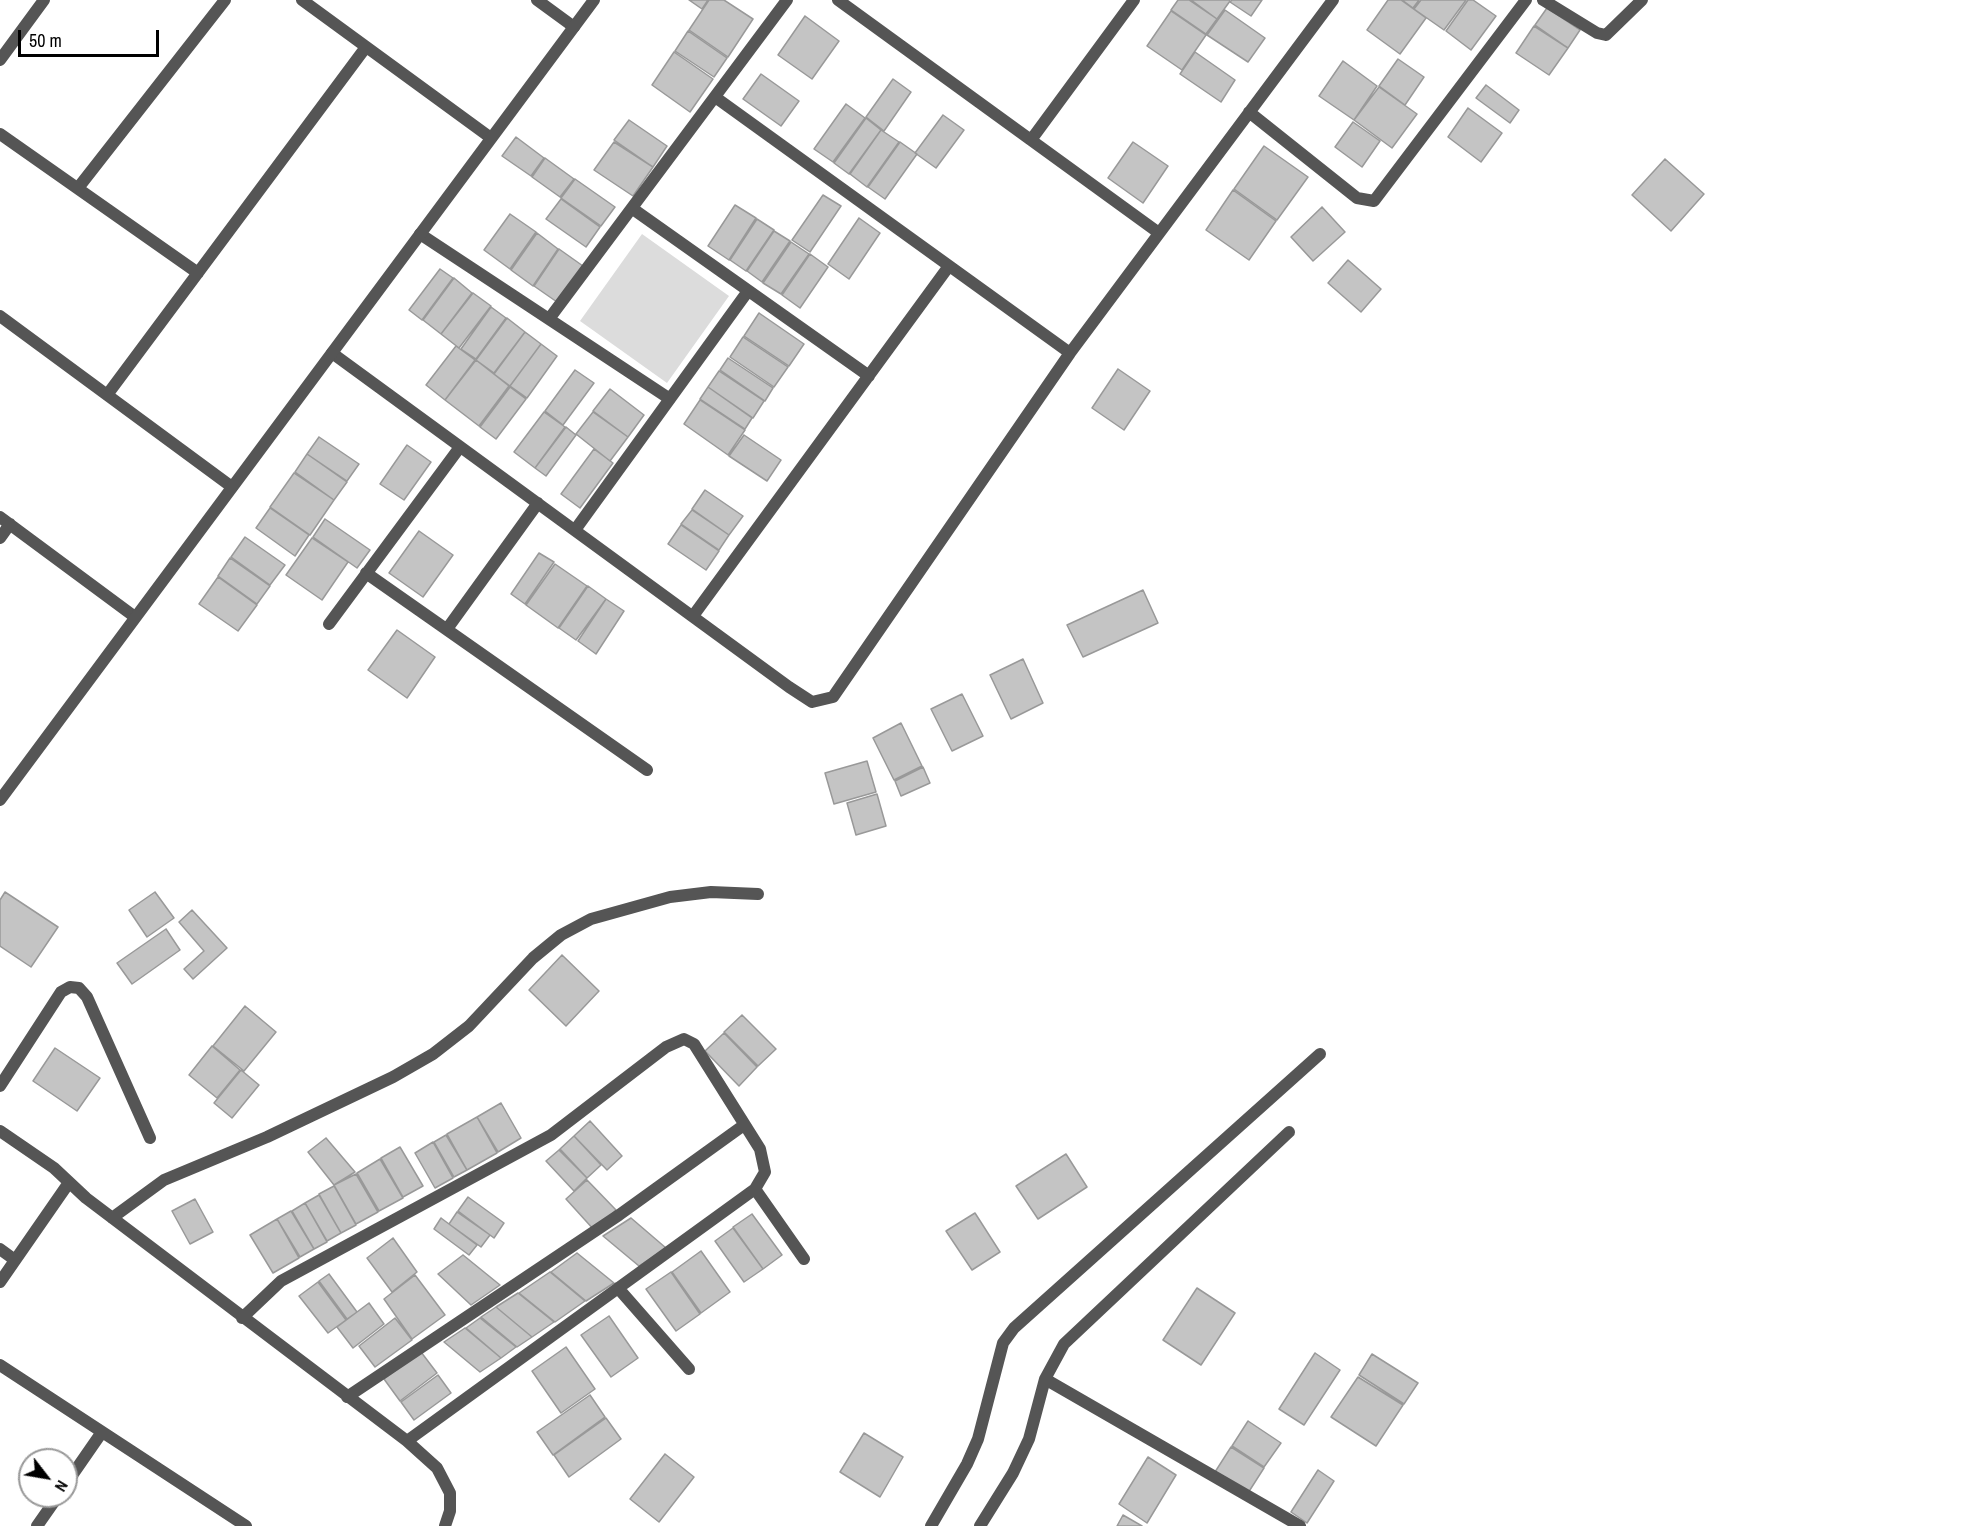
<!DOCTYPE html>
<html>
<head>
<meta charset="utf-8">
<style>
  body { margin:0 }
  #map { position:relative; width:1967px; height:1526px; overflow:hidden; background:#fff; font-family:"Archivo Narrow",sans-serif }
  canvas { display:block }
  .north { position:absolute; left:18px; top:1448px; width:60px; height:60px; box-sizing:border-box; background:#fff; border:2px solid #999; border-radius:50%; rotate:121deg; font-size:16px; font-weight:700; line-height:24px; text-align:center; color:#000 }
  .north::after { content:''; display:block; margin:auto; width:21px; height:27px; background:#000; clip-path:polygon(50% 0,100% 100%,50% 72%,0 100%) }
  .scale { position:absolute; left:18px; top:30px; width:141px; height:27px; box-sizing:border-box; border:3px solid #000; border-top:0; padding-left:8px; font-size:18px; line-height:21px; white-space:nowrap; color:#000; -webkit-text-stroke:4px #fff; paint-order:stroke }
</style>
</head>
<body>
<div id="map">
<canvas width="1967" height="1526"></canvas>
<div class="north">N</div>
<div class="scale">50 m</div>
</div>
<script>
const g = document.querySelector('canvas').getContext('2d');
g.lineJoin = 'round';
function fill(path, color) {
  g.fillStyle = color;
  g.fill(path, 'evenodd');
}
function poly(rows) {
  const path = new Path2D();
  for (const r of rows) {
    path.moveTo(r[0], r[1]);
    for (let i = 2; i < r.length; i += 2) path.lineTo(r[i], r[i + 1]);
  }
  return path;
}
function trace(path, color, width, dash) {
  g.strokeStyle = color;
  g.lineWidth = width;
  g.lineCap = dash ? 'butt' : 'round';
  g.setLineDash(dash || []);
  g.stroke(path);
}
const green = poly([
  [642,234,729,296,667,383,580,321]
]);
const building = poly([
  [689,0,708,0,702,9,689,0],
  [709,0,724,0,753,19,728,57,689,30,709,0],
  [1178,0,1189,0,1217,19,1206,34,1171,10,1178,0],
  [1191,0,1229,0,1230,1,1217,19,1191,0],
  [1232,0,1262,0,1251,16,1230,2,1232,0],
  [1388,0,1401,0,1426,18,1400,54,1367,30,1388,0],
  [1402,0,1419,0,1413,8,1402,0],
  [1421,0,1466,0,1444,30,1414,9,1421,0],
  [1468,0,1473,0,1496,16,1471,50,1446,31,1468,0],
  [1547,8,1580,30,1568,48,1535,25,1547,8],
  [1225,10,1265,38,1248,62,1207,35,1225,10],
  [1171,11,1206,35,1182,70,1147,46,1171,11],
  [805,16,839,41,812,79,778,55,805,16],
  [1534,26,1568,48,1549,75,1516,53,1534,26],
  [688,31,727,58,714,77,675,51,688,31],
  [674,52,713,79,690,112,652,85,674,52],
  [1195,52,1235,80,1221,102,1180,74,1195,52],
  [1398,59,1424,77,1405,105,1379,86,1398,59],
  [1343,61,1377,86,1354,120,1319,96,1343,61],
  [761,74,799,101,781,126,743,99,761,74],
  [893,79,911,92,884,131,866,117,893,79],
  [1486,85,1519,110,1510,123,1476,98,1486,85],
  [1379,87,1417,114,1392,148,1354,120,1379,87],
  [846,104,865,118,833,162,814,149,846,104],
  [1468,108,1502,133,1481,162,1448,137,1468,108],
  [943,115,964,130,936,168,915,153,943,115],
  [866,118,881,130,849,174,834,163,866,118],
  [629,120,667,146,653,167,614,140,629,120],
  [1353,122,1380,141,1362,167,1335,147,1353,122],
  [881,130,899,142,867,187,850,174,881,130],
  [516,137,544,158,531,176,502,156,516,137],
  [614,142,653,167,633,196,594,170,614,142],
  [900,142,917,154,885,199,868,187,900,142],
  [1133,142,1168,166,1143,203,1108,178,1133,142],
  [1264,146,1308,177,1277,220,1234,189,1264,146],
  [545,158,574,179,560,197,532,177,545,158],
  [1665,159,1704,194,1671,231,1632,195,1665,159],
  [575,179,615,207,601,226,561,198,575,179],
  [1233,190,1276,221,1249,260,1206,230,1233,190],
  [823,195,841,206,810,252,792,240,823,195],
  [561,199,600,227,586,247,546,219,561,199],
  [735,205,756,218,729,260,708,246,735,205],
  [1322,207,1345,232,1313,261,1291,237,1322,207],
  [510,214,536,232,510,269,484,250,510,214],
  [859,218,880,233,849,279,828,264,859,218],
  [757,219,774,230,746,271,730,260,757,219],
  [774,231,790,241,762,282,747,271,774,231],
  [537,233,558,249,533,286,511,270,537,233],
  [791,242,809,254,781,294,763,283,791,242],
  [559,249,583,266,557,302,534,286,559,249],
  [810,254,828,267,800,308,782,295,810,254],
  [1348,260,1381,289,1361,312,1328,283,1348,260],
  [440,269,453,278,422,320,409,310,440,269],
  [454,278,472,293,441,334,423,320,454,278],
  [473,293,491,306,459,348,441,334,473,293],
  [491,307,506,318,476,359,461,349,491,307],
  [759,313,804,344,789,366,744,336,759,313],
  [507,318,525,332,494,373,476,360,507,318],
  [525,332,541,344,510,386,494,374,525,332],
  [743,337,788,367,774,387,730,357,743,337],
  [541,344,557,356,527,398,510,386,541,344],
  [456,346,475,360,445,400,426,385,456,346],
  [728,358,773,388,765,401,720,370,728,358],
  [476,360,509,386,479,426,445,400,476,360],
  [1118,369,1150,391,1124,430,1092,408,1118,369],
  [575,370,594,383,563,425,545,411,575,370],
  [719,371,764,401,753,418,708,387,719,371],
  [510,387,526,399,496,439,480,427,510,387],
  [708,387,752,418,745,429,700,399,708,387],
  [610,389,644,415,628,437,593,411,610,389],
  [700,400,745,430,728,455,684,424,700,400],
  [544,412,565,427,535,468,514,452,544,412],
  [593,412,628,437,610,461,576,434,593,412],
  [566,427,576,435,546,476,535,468,566,427],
  [744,435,781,460,767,481,729,456,744,435],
  [319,437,359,464,347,481,307,454,319,437],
  [407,445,431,462,404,500,380,484,407,445],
  [594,449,613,463,580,508,561,494,594,449],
  [307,454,347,482,334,500,295,472,307,454],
  [294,473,334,500,310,535,270,507,294,473],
  [705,490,743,516,729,535,692,509,705,490],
  [270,508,309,535,295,556,256,528,270,508],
  [692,510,729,535,719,550,681,524,692,510],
  [325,519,370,550,357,568,313,537,325,519],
  [681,525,719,551,706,570,668,544,681,525],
  [419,531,453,555,423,597,389,573,419,531],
  [245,537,285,565,270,585,231,557,245,537],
  [312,538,348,562,322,600,286,575,312,538],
  [539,553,554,562,525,604,511,594,539,553],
  [230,558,270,586,257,604,218,576,230,558],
  [555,564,587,586,558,628,526,605,555,564],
  [218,577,257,605,238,631,199,604,218,577],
  [588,586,606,599,576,640,559,628,588,586],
  [1143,590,1158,623,1083,657,1067,625,1143,590],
  [606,599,624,611,596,654,578,641,606,599],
  [397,630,435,657,407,698,368,670,397,630],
  [1023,659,1043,703,1011,719,990,675,1023,659],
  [962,694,983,736,952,751,931,709,962,694],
  [901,723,922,766,894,780,873,738,901,723],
  [867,761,876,792,834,804,825,773,867,761],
  [923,767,930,783,901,796,895,781,923,767],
  [877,794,886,826,856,835,847,803,877,794],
  [5,892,58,927,31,967,0,946,0,900,5,892],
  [155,892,174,918,147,937,129,910,155,892],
  [192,910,227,948,193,979,184,969,204,951,179,922,192,910],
  [166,929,180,950,132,984,117,963,166,929],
  [562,955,599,991,566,1026,529,990,562,955],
  [245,1006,276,1032,244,1071,213,1046,245,1006],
  [742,1015,776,1049,758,1066,724,1032,742,1015],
  [724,1033,757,1067,739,1086,705,1051,724,1033],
  [212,1046,240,1070,217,1098,189,1075,212,1046],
  [55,1048,100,1078,77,1111,33,1081,55,1048],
  [241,1070,259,1085,232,1118,214,1103,241,1070],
  [501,1103,521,1138,498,1152,477,1117,501,1103],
  [477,1117,497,1153,467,1170,447,1134,477,1117],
  [590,1121,622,1156,607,1170,574,1136,590,1121],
  [446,1135,467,1170,454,1177,434,1142,446,1135],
  [574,1136,601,1165,587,1178,560,1149,574,1136],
  [326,1138,355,1172,334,1185,308,1152,326,1138],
  [433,1142,453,1178,435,1188,415,1153,433,1142],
  [400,1147,423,1186,403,1197,381,1158,400,1147],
  [559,1150,587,1178,574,1191,546,1161,559,1150],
  [1066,1154,1087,1187,1038,1219,1016,1186,1066,1154],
  [380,1159,403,1198,379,1211,357,1173,380,1159],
  [356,1174,378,1212,356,1224,334,1185,356,1174],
  [587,1180,616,1210,595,1231,566,1199,587,1180],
  [334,1186,356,1225,341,1233,319,1194,334,1186],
  [319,1195,341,1233,327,1241,305,1203,319,1195],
  [468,1197,504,1223,494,1238,458,1211,468,1197],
  [195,1199,213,1232,190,1244,172,1211,195,1199],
  [305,1203,327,1242,314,1249,292,1211,305,1203],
  [291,1211,314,1249,300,1257,277,1219,291,1211],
  [457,1212,490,1235,481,1247,449,1224,457,1212],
  [975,1213,1000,1252,972,1270,946,1231,975,1213],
  [752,1214,782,1255,763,1269,733,1227,752,1214],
  [441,1218,477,1245,469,1255,434,1229,441,1218],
  [631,1218,666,1248,639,1266,603,1236,631,1218],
  [277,1219,299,1258,273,1273,250,1235,277,1219],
  [733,1228,763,1269,744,1282,715,1241,733,1228],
  [393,1238,417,1272,392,1292,367,1258,393,1238],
  [701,1251,730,1292,701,1313,672,1272,701,1251],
  [577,1253,614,1283,586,1301,551,1272,577,1253],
  [463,1255,500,1285,471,1305,438,1274,463,1255],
  [550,1272,585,1301,555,1322,519,1293,550,1272],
  [671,1272,700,1314,676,1331,646,1289,671,1272],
  [329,1274,357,1312,347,1319,319,1281,329,1274],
  [415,1275,445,1315,412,1339,384,1299,415,1275],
  [318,1282,346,1320,328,1333,299,1296,318,1282],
  [1197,1288,1235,1313,1201,1365,1163,1340,1197,1288],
  [518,1293,554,1322,532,1337,496,1307,518,1293],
  [369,1303,384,1324,353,1348,337,1327,369,1303],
  [496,1307,532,1337,517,1347,481,1317,496,1307],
  [609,1316,638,1358,611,1377,581,1335,609,1316],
  [395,1318,412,1340,375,1367,359,1346,395,1318],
  [480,1318,516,1347,501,1358,466,1328,480,1318],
  [465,1328,501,1358,480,1372,444,1342,465,1328],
  [566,1347,595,1389,561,1413,532,1371,566,1347],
  [421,1352,437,1373,400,1401,384,1379,421,1352],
  [1315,1353,1340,1370,1304,1425,1279,1409,1315,1353],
  [1372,1354,1418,1383,1404,1404,1359,1375,1372,1354],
  [438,1375,451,1393,414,1420,401,1402,438,1375],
  [1358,1377,1403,1405,1376,1446,1331,1417,1358,1377],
  [590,1395,605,1417,553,1455,537,1432,590,1395],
  [606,1418,621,1439,569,1477,554,1455,606,1418],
  [1248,1421,1281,1443,1264,1467,1232,1446,1248,1421],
  [864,1433,903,1457,880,1497,840,1472,864,1433],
  [1231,1447,1264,1468,1248,1493,1215,1472,1231,1447],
  [665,1454,694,1477,659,1522,630,1499,665,1454],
  [1148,1457,1176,1475,1147,1523,1119,1504,1148,1457],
  [1318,1470,1334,1481,1307,1523,1291,1512,1318,1470],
  [1123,1515,1142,1526,1117,1526,1123,1515]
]);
const service = poly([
  [0,1086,61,992,70,987,79,988,87,997,150,1138]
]);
const minor = poly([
  [302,0,491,138],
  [537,0,574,27],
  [838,0,1159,233],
  [1543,0,1597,33,1606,35,1642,0],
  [0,60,44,0],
  [715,97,1070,353],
  [1249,112,1357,198,1374,201,1526,0],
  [0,134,198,273],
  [1031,140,1134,0],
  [78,188,225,0],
  [633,209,869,376],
  [420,234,670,399],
  [0,316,232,487],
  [549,319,787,0],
  [332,353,789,687,812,702,833,697,1070,353,1333,0],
  [107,395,366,47],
  [0,517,135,617],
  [575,530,748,291],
  [0,538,10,524],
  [366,573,647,770],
  [693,616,949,266],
  [329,624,460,447],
  [447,629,538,503],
  [0,1131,54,1168,86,1198,407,1441,437,1468,450,1493,450,1511,445,1526],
  [755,1189,804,1259],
  [112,1218,164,1180,267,1137,393,1077,433,1054,469,1026,533,958,561,935,591,919,670,897,711,892,758,894],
  [0,1249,15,1260],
  [0,1282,68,1184],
  [618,1288,689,1369],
  [242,1318,281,1281,551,1135,666,1047,684,1039,694,1044,760,1149,765,1172,755,1189,407,1441],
  [0,1365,246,1526],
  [1045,1379,1300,1526],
  [347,1397,619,1215,744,1125],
  [66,1484,102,1432],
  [37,1526,58,1496],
  [931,1526,967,1464,978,1439,1003,1343,1014,1328,1320,1054],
  [980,1526,1013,1473,1029,1439,1045,1379,1064,1344,1289,1132]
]);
const tertiary = poly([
  [0,800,594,0]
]);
fill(green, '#dcdcdc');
fill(building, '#c4c4c4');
trace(building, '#999', 1.5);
trace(service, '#555', 12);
trace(minor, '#555', 12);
trace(tertiary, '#555', 12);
</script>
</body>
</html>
